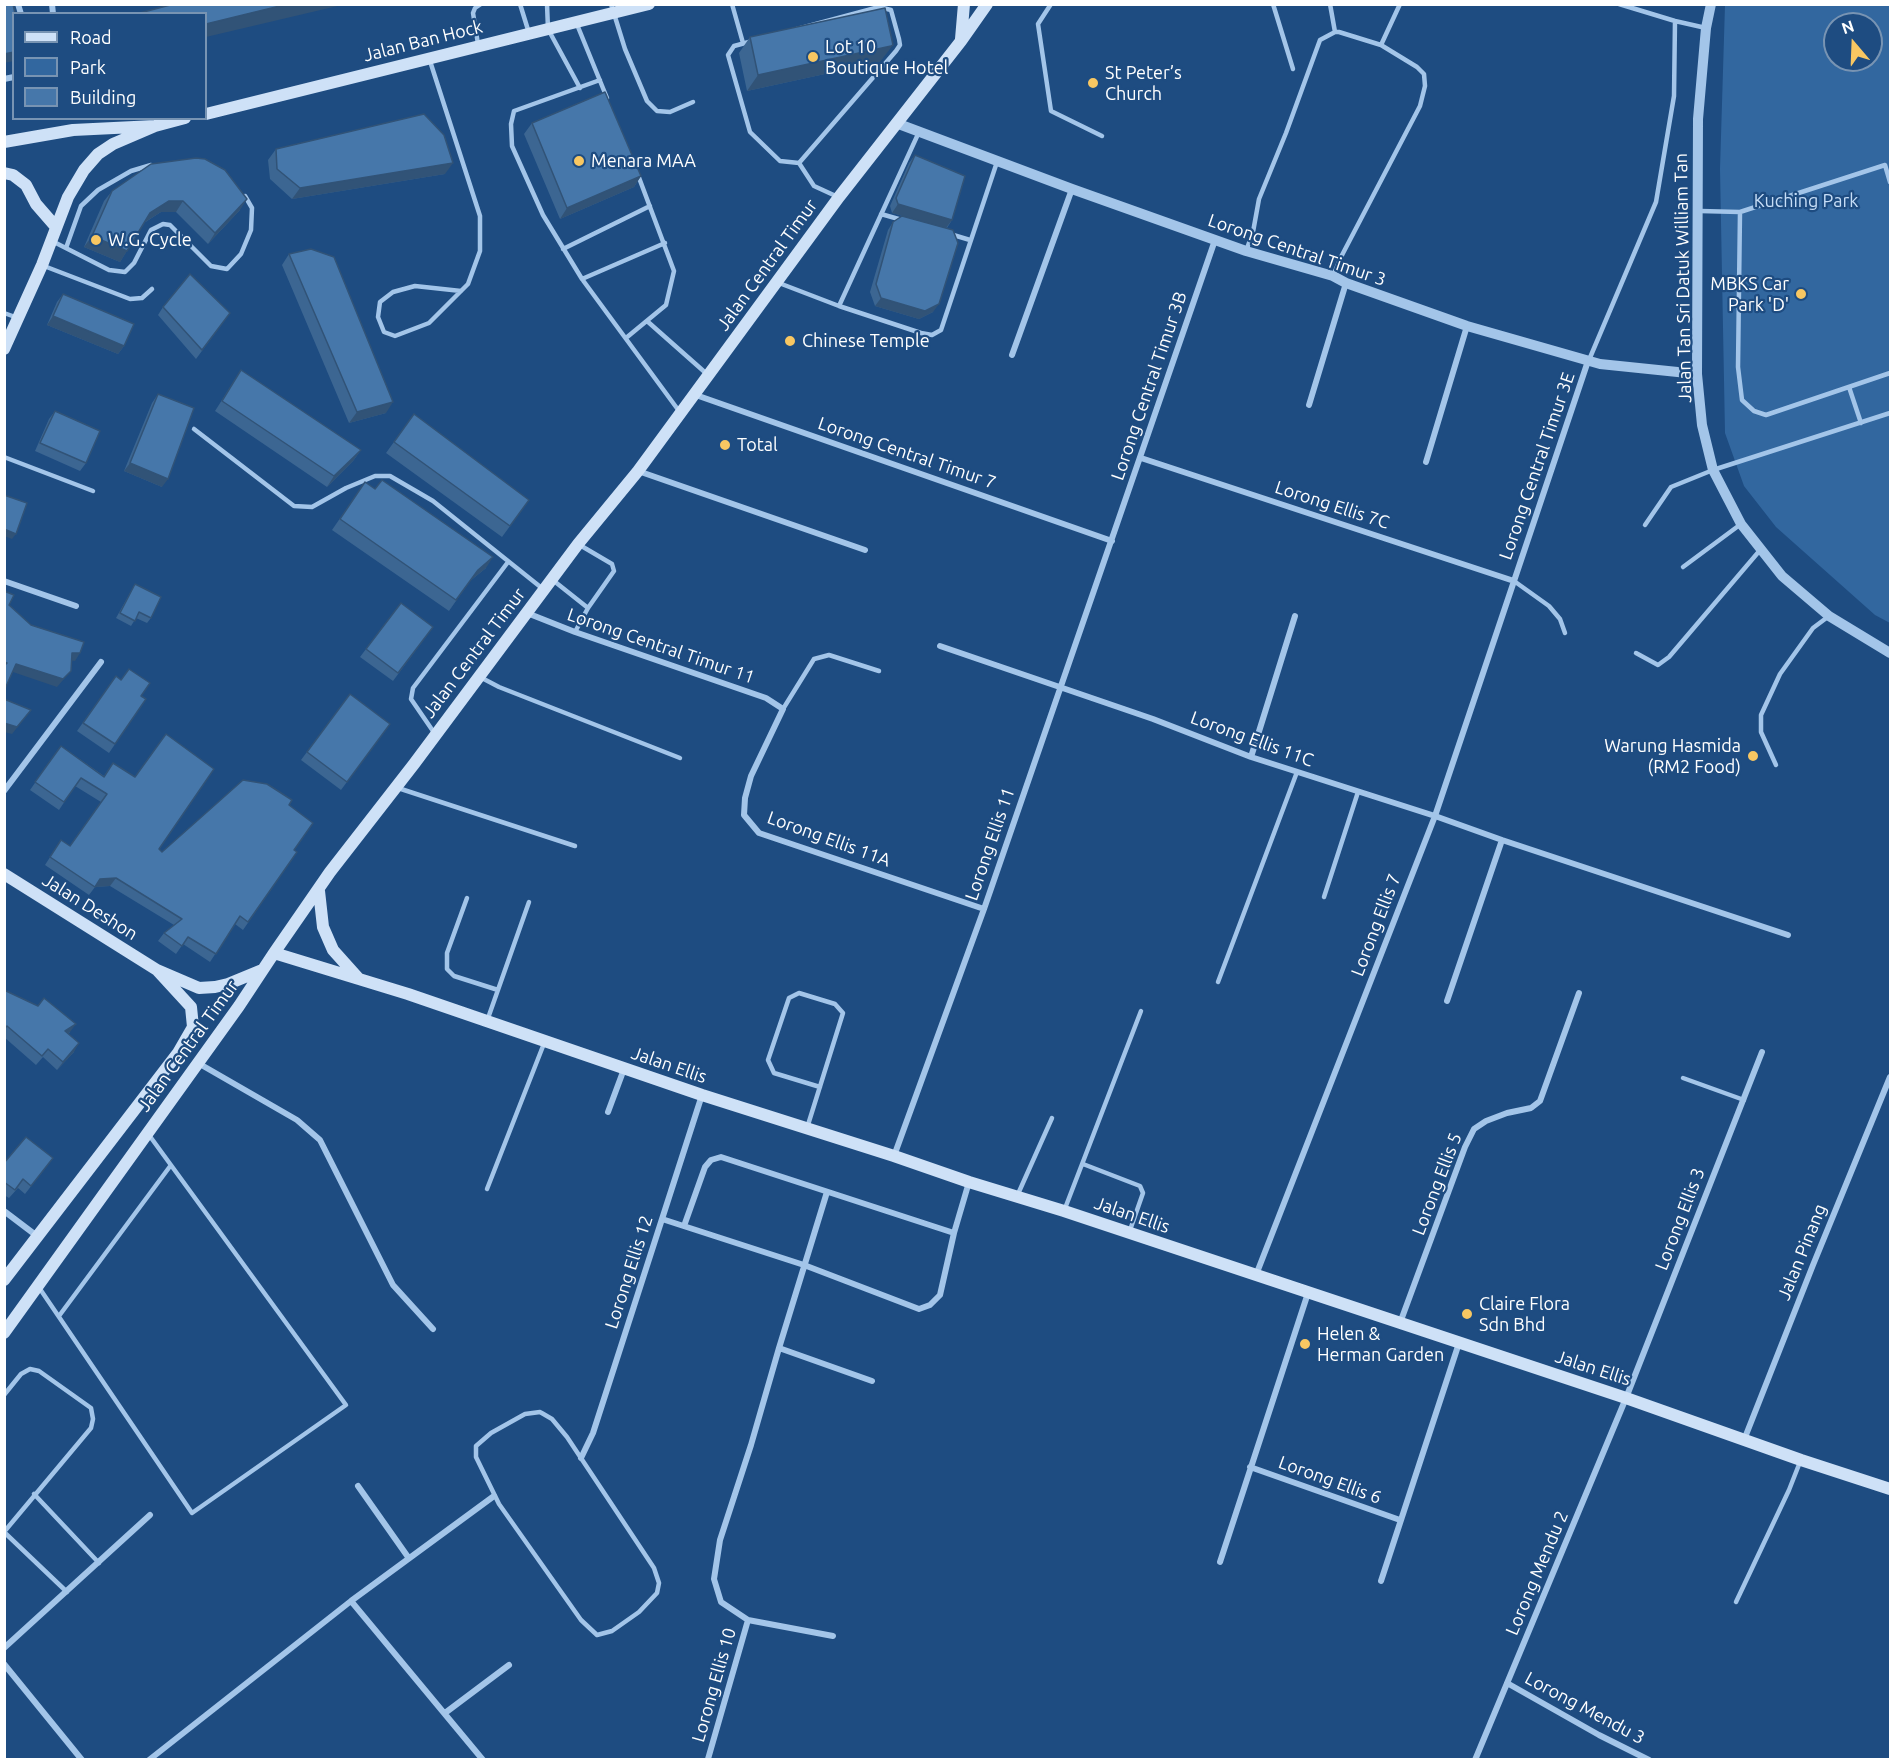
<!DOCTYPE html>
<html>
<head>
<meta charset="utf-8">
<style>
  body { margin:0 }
  #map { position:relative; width:1895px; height:1764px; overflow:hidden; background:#1e4c81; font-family:Ubuntu,sans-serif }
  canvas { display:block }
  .frame { position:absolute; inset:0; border:6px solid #fff; pointer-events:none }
  .legend { position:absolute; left:12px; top:12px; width:195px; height:108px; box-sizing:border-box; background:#1e4c81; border:2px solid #7894b3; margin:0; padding:8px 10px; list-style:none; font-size:18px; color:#fff }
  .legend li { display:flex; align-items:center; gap:12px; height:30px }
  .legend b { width:30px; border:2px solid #7894b3 }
  .north { position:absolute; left:1823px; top:12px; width:60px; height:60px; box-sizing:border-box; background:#1e4c81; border:2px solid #7894b3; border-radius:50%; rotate:341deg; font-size:16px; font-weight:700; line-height:24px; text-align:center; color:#fff }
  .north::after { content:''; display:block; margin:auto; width:21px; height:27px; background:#f8c762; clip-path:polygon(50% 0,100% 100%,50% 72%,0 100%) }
</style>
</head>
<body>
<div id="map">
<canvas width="1895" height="1764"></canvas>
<div class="frame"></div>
<ul class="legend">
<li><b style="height:8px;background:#cee1f7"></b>Road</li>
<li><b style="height:16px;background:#32679f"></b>Park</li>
<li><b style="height:16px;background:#4677aa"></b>Building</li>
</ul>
<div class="north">N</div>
</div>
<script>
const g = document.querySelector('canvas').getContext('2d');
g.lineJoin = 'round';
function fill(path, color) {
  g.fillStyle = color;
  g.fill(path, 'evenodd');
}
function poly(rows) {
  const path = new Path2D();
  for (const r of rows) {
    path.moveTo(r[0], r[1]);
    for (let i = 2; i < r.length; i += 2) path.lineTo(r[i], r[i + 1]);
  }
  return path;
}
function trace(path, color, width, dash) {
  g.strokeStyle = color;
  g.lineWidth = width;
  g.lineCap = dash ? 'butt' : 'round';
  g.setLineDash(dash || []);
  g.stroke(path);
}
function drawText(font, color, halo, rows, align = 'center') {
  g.font = font + ' Ubuntu,sans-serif';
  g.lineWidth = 4.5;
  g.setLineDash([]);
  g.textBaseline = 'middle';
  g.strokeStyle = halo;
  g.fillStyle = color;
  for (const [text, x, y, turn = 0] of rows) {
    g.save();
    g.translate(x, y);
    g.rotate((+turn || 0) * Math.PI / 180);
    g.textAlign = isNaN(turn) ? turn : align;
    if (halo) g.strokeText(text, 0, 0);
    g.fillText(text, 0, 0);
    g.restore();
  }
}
const green = poly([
  [1725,5,1890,5,1890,623,1875,615,1776,527,1744,486,1725,433,1720,169],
  [1835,24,1871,24,1871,60,1835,60]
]);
const service = poly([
  [520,4,529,33],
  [547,4,548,29,580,88],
  [611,4,625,49,647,101,657,111,670,112,693,102],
  [732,4,743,43],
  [1051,4,1038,24,1051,111,1102,136],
  [1273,4,1293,69],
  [1330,4,1335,32],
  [1619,4,1675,21,1706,28],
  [879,7,891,10,899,39,900,45,896,51,799,163,780,161,750,132,728,55,734,46,879,7],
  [576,22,607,98],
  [478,44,473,13,475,8,481,4],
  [1381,45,1400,4],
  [430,61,480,216,480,251,468,284,429,323,395,336,384,332,378,317,380,302,393,292,415,286,461,291],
  [600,80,514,111,511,124,512,146,543,215,582,279,679,411],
  [799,163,814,186,838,197],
  [1700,211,1740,212,1885,165,1890,182],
  [1740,212,1738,367,1742,400,1754,411,1766,415,1890,373],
  [881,214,902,220],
  [950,234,970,240],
  [52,241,109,270,125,272,134,263,151,230,163,224,170,225,211,266,227,269,241,254,251,230,252,208,245,196],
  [66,248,81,206,98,190,131,171,151,165],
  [563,249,650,206],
  [1246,251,1253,232,1259,199,1286,133,1320,40,1335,32,1339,32,1381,45,1417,67,1424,74,1425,86,1420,106,1341,257,1333,276],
  [44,266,130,299,142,298,152,289],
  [582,279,665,243],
  [779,283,839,306,921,333,932,335,941,330,997,162],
  [839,306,919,132],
  [4,313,18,318],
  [647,321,708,375],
  [626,338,666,305,674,271,638,175],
  [1589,360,1656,202,1674,96,1675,21],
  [1849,387,1861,423],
  [194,429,294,506,312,507,346,488,375,476,390,476,433,501,543,589],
  [4,457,93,491],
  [1645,525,1671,487,1713,470,1890,413],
  [1683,567,1741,524],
  [554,581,588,608],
  [1514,581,1549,606,1560,619,1565,633],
  [575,632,588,608,614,571,612,564,578,544],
  [1636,653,1658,665,1669,657,1761,549],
  [480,677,499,687,680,758],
  [783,709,814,659,829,655,879,671],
  [435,734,411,699,413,688,508,562],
  [1776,765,1761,732,1761,715,1780,674,1813,628,1829,616],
  [398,788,575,846],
  [1324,897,1358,792],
  [467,898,447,953,447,969,454,976,498,990],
  [1218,982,1297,772],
  [487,1021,529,902],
  [1683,1078,1744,1100],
  [807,1128,843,1013,835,1004,799,993,789,998,768,1060,774,1073,820,1087],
  [1083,1164,1140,1186,1143,1193,1129,1233],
  [487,1189,545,1041],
  [1018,1194,1052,1118],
  [1064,1211,1141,1011],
  [38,1286,192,1513,346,1405,149,1135],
  [59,1316,171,1165],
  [4,1395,21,1374,30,1369,39,1371,91,1408,93,1419,91,1428,4,1532],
  [540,1412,552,1419,567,1437,654,1568,659,1583,657,1593,639,1612,612,1631,597,1635,581,1620,499,1504,476,1457,476,1446,491,1433,525,1414,540,1412],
  [34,1494,99,1563],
  [4,1532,67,1592],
  [1736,1602,1789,1490,1800,1462]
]);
const minor = poly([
  [18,4,21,14],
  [52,4,53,14],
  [4,79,14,77],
  [1012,355,1072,189],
  [693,394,1112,541],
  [1309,405,1346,283],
  [1141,458,1514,581],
  [1426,462,1467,326],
  [638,471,865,550],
  [4,581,76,606],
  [527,613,575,632,766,698,783,709,751,776,745,798,744,815,759,833,984,909],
  [940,646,1153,719,1251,757,1435,816,1502,840,1788,935],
  [1251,757,1295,616],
  [4,791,101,662],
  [1447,1001,1502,840],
  [198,1063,297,1120,320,1140,393,1285,433,1329],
  [608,1112,624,1069],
  [894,1156,984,909,1215,240],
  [827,1192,779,1348,751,1445,720,1540,714,1579,721,1602,748,1620,833,1636],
  [4,1211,37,1236],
  [662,1219,804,1265,919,1309,930,1305,940,1295,954,1233,969,1182],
  [684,1226,705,1167,711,1160,721,1157,954,1233],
  [1256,1275,1435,816,1588,361],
  [1400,1323,1465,1147,1474,1129,1486,1121,1507,1113,1531,1108,1540,1101,1579,993],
  [779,1348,872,1381],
  [1744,1440,1813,1265,1890,1077],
  [581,1458,593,1433,702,1095],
  [1250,1467,1400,1520],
  [358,1486,408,1557],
  [1220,1562,1308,1293],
  [1381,1581,1459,1343],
  [351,1601,483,1760],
  [4,1648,150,1515],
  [4,1664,82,1760],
  [1507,1683,1599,1735,1649,1760],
  [445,1713,509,1665],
  [708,1759,748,1620],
  [149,1760,351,1601,494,1496],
  [1475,1760,1626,1398,1762,1052]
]);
const tertiary = poly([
  [1711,4,1706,28,1698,119,1697,374,1702,425,1713,470,1741,524,1782,576,1829,616,1890,653],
  [896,123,1072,189,1246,251,1333,276,1346,283,1467,326,1600,364,1697,374]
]);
const secondary = poly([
  [961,39,964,4],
  [206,114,649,4],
  [4,142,73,130,155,126,185,118],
  [4,173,13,175,26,185,36,204,56,227],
  [4,349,42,265,68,197,84,170,98,154,113,144,155,126],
  [4,874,157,970,199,988,215,987,228,984,262,970],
  [319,891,323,927,333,950,359,979],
  [274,953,408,994,702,1095,894,1156,969,1182,1064,1211,1626,1398,1801,1460,1890,1489],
  [4,1280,178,1053,193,1027,191,1007,157,970],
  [4,1333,239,1006,274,953,330,872,414,764,578,544,638,471,839,197,961,41,987,4]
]);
const wall = poly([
  [750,37,880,62,747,91,739,53],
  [532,123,641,176,634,187,560,219,524,134],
  [276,149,445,174,292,199,270,179,268,160],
  [915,155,952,220,947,228,933,312,919,319,875,306,870,292,888,230,893,222,928,223,892,213,890,206,909,163],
  [112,191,240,210,208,244,176,212,161,212,144,223,120,262,84,247,104,201],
  [289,254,386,413,349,423,282,265],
  [63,294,124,346,118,354,47,325,57,302],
  [163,307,230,313,196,359,158,315],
  [241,370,361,450,353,461,327,487,215,411],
  [158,394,162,487,124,471,152,403],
  [55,411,86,463,80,471,35,451,49,419],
  [414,414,529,500,502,537,386,453],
  [365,482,486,568,470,581,449,611,332,530],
  [135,584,151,618,147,623,136,618,131,626,116,618],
  [433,627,393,681,360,657,366,649],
  [116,676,146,699,109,753,77,731],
  [350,694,390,724,341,790,301,760],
  [61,746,104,776,113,763,159,849,162,852,289,805,294,850,297,852,243,930,235,924,210,962,183,944,176,954,158,941,164,933,174,925,110,886,95,887,89,895,45,865,61,840,70,846,101,802,75,786,59,810,30,790],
  [4,990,70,1032,68,1034,74,1052,57,1070,43,1057,36,1065,4,1037],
  [53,1158,25,1194,18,1188,9,1198,4,1195,4,1163]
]);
const shadedWall = poly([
  [288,4,346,4,206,37,206,24],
  [893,45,880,62,747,91,758,75],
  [14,52,14,61,4,63,4,54],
  [453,163,445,174,292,199,300,188],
  [641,176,634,187,560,219,567,208],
  [247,199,240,210,208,244,215,233],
  [169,201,183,201,176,212,161,212,142,224,150,213],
  [898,204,952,220,946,228,892,213],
  [92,236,127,251,120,262,84,247],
  [881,298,939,304,933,312,919,319,875,306],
  [53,316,124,346,118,354,47,325],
  [393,402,386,413,349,423,357,412],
  [361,450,353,461,327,487,334,476],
  [130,463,168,479,162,487,124,471],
  [4,529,16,534,12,539,4,536],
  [493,557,486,568,470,581,449,611,478,570],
  [72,653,80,653,75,661,67,660],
  [16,664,71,671,57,687,10,671],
  [31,710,12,734,4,732,4,723],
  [116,878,110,886,95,887,100,879],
  [76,1024,70,1032,59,1039,65,1031],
  [79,1043,74,1052,57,1070,63,1062]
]);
const building = poly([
  [4,4,13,4,15,14,14,14,14,52,4,54,4,4],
  [174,4,288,4,206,24,206,14,136,14,174,4],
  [885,8,893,45,891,46,758,75,750,37,885,8],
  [605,92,641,176,567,208,532,123,605,92],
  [424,114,444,135,453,163,300,188,277,169,276,149,424,114],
  [915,155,965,176,952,220,898,204,896,198,915,155],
  [196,158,205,159,225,170,247,199,215,233,183,201,169,201,150,213,127,251,92,236,112,191,151,164,196,158],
  [902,216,953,230,958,243,939,304,925,311,881,298,876,284,893,222,902,216],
  [311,249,334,257,393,402,357,412,289,254,311,249],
  [190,274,230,313,202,350,163,307,190,274],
  [63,294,134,324,124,346,53,316,63,294],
  [241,370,361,450,334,476,222,401,241,370],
  [158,394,194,408,168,479,130,463,158,394],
  [55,411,100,431,86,463,40,443,55,411],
  [414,414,529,500,510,526,394,442,414,414],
  [382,480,493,557,478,570,456,600,340,519,365,482,375,489,382,480],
  [4,495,27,503,16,534,4,529,4,495],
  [135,584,161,597,151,618,139,612,135,621,120,613,135,584],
  [4,591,14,595,9,605,31,625,84,642,80,653,72,653,71,671,63,679,16,664,4,691,4,666,7,663,4,662,4,591],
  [401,603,433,627,398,673,366,649,401,603],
  [129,669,150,683,141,696,146,699,115,744,83,723,116,676,121,680,129,669],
  [350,694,390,724,347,782,307,752,350,694],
  [4,699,31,710,17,727,4,723,4,699],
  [166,734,214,769,159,849,162,852,243,780,267,784,292,800,289,805,313,823,294,850,297,852,248,922,240,916,216,954,188,937,182,946,164,933,182,919,116,878,100,879,95,887,50,857,61,840,70,846,107,794,81,778,64,802,35,782,61,746,104,777,113,763,135,777,166,734],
  [4,990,38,1006,44,998,76,1024,65,1031,79,1043,63,1062,48,1049,42,1056,7,1026,4,1029,4,990],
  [26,1137,53,1158,31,1186,23,1179,15,1190,4,1182,4,1163,26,1137]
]);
const markers = [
  [813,57,6,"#f8c762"],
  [1093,83,6,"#f8c762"],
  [579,161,6,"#f8c762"],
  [96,240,6,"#f8c762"],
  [1801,294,6,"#f8c762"],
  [790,341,6,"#f8c762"],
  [725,445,6,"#f8c762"],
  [1753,756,6,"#f8c762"],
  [1467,1314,6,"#f8c762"],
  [1305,1344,6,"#f8c762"]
];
const streetNames = [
  ["Jalan Ban Hock",423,41,-14],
  ["Lorong Central Timur 3",1297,250,19],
  ["Jalan Central Timur",767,265,-54],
  ["Jalan Tan Sri Datuk William Tan",1683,278,-91],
  ["Lorong Central Timur 3B",1149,386,-71],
  ["Lorong Central Timur 7",907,453,19],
  ["Lorong Central Timur 3E",1537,466,-71],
  ["Lorong Ellis 7C",1332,505,18],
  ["Lorong Central Timur 11",661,646,19],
  ["Jalan Central Timur",474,653,-53],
  ["Lorong Ellis 11C",1252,739,20],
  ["Lorong Ellis 11A",829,839,20],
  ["Lorong Ellis 11",990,844,-71],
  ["Jalan Deshon",90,907,32],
  ["Lorong Ellis 7",1376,925,-69],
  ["Jalan Central Timur",188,1046,-54],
  ["Jalan Ellis",669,1065,19],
  ["Lorong Ellis 5",1437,1184,-69],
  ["Jalan Ellis",1132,1215,19],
  ["Lorong Ellis 3",1680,1219,-69],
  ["Jalan Pinang",1802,1252,-68],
  ["Lorong Ellis 12",629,1272,-72],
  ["Jalan Ellis",1593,1368,18],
  ["Lorong Ellis 6",1330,1480,20],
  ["Lorong Mendu 2",1537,1573,-67],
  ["Lorong Ellis 10",714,1685,-74],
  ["Lorong Mendu 3",1585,1708,28]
];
const poiNames = [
  ["Lot 10",825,47],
  ["Boutique Hotel",825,68],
  ["St Peter’s",1105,73],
  ["Church",1105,94],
  ["Menara MAA",591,161],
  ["W.G. Cycle",108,240],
  ["MBKS Car",1789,284,"right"],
  ["Park 'D'",1789,305,"right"],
  ["Chinese Temple",802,341],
  ["Total",737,445],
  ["Warung Hasmida",1741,746,"right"],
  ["(RM2 Food)",1741,767,"right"],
  ["Claire Flora",1479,1304],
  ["Sdn Bhd",1479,1325],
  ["Helen &",1317,1334],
  ["Herman Garden",1317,1355]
];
const parkNames = [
  ["Kuching Park",1806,201]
];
fill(green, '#32679f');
trace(service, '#a3c5e9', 4.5);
trace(minor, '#a3c5e9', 6);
trace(tertiary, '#a3c5e9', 10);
trace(secondary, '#cee1f7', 12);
fill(wall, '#3c6692');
fill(shadedWall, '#315377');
fill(building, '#4677aa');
trace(building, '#315377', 1.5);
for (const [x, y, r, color] of markers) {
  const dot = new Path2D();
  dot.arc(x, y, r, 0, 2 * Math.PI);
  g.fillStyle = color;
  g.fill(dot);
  trace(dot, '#1e4c81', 2);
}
drawText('18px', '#fff', '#1e4c81', streetNames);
drawText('18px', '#fff', '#1e4c81', poiNames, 'left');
drawText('18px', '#c7def7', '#1e4c81', parkNames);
</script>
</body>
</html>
